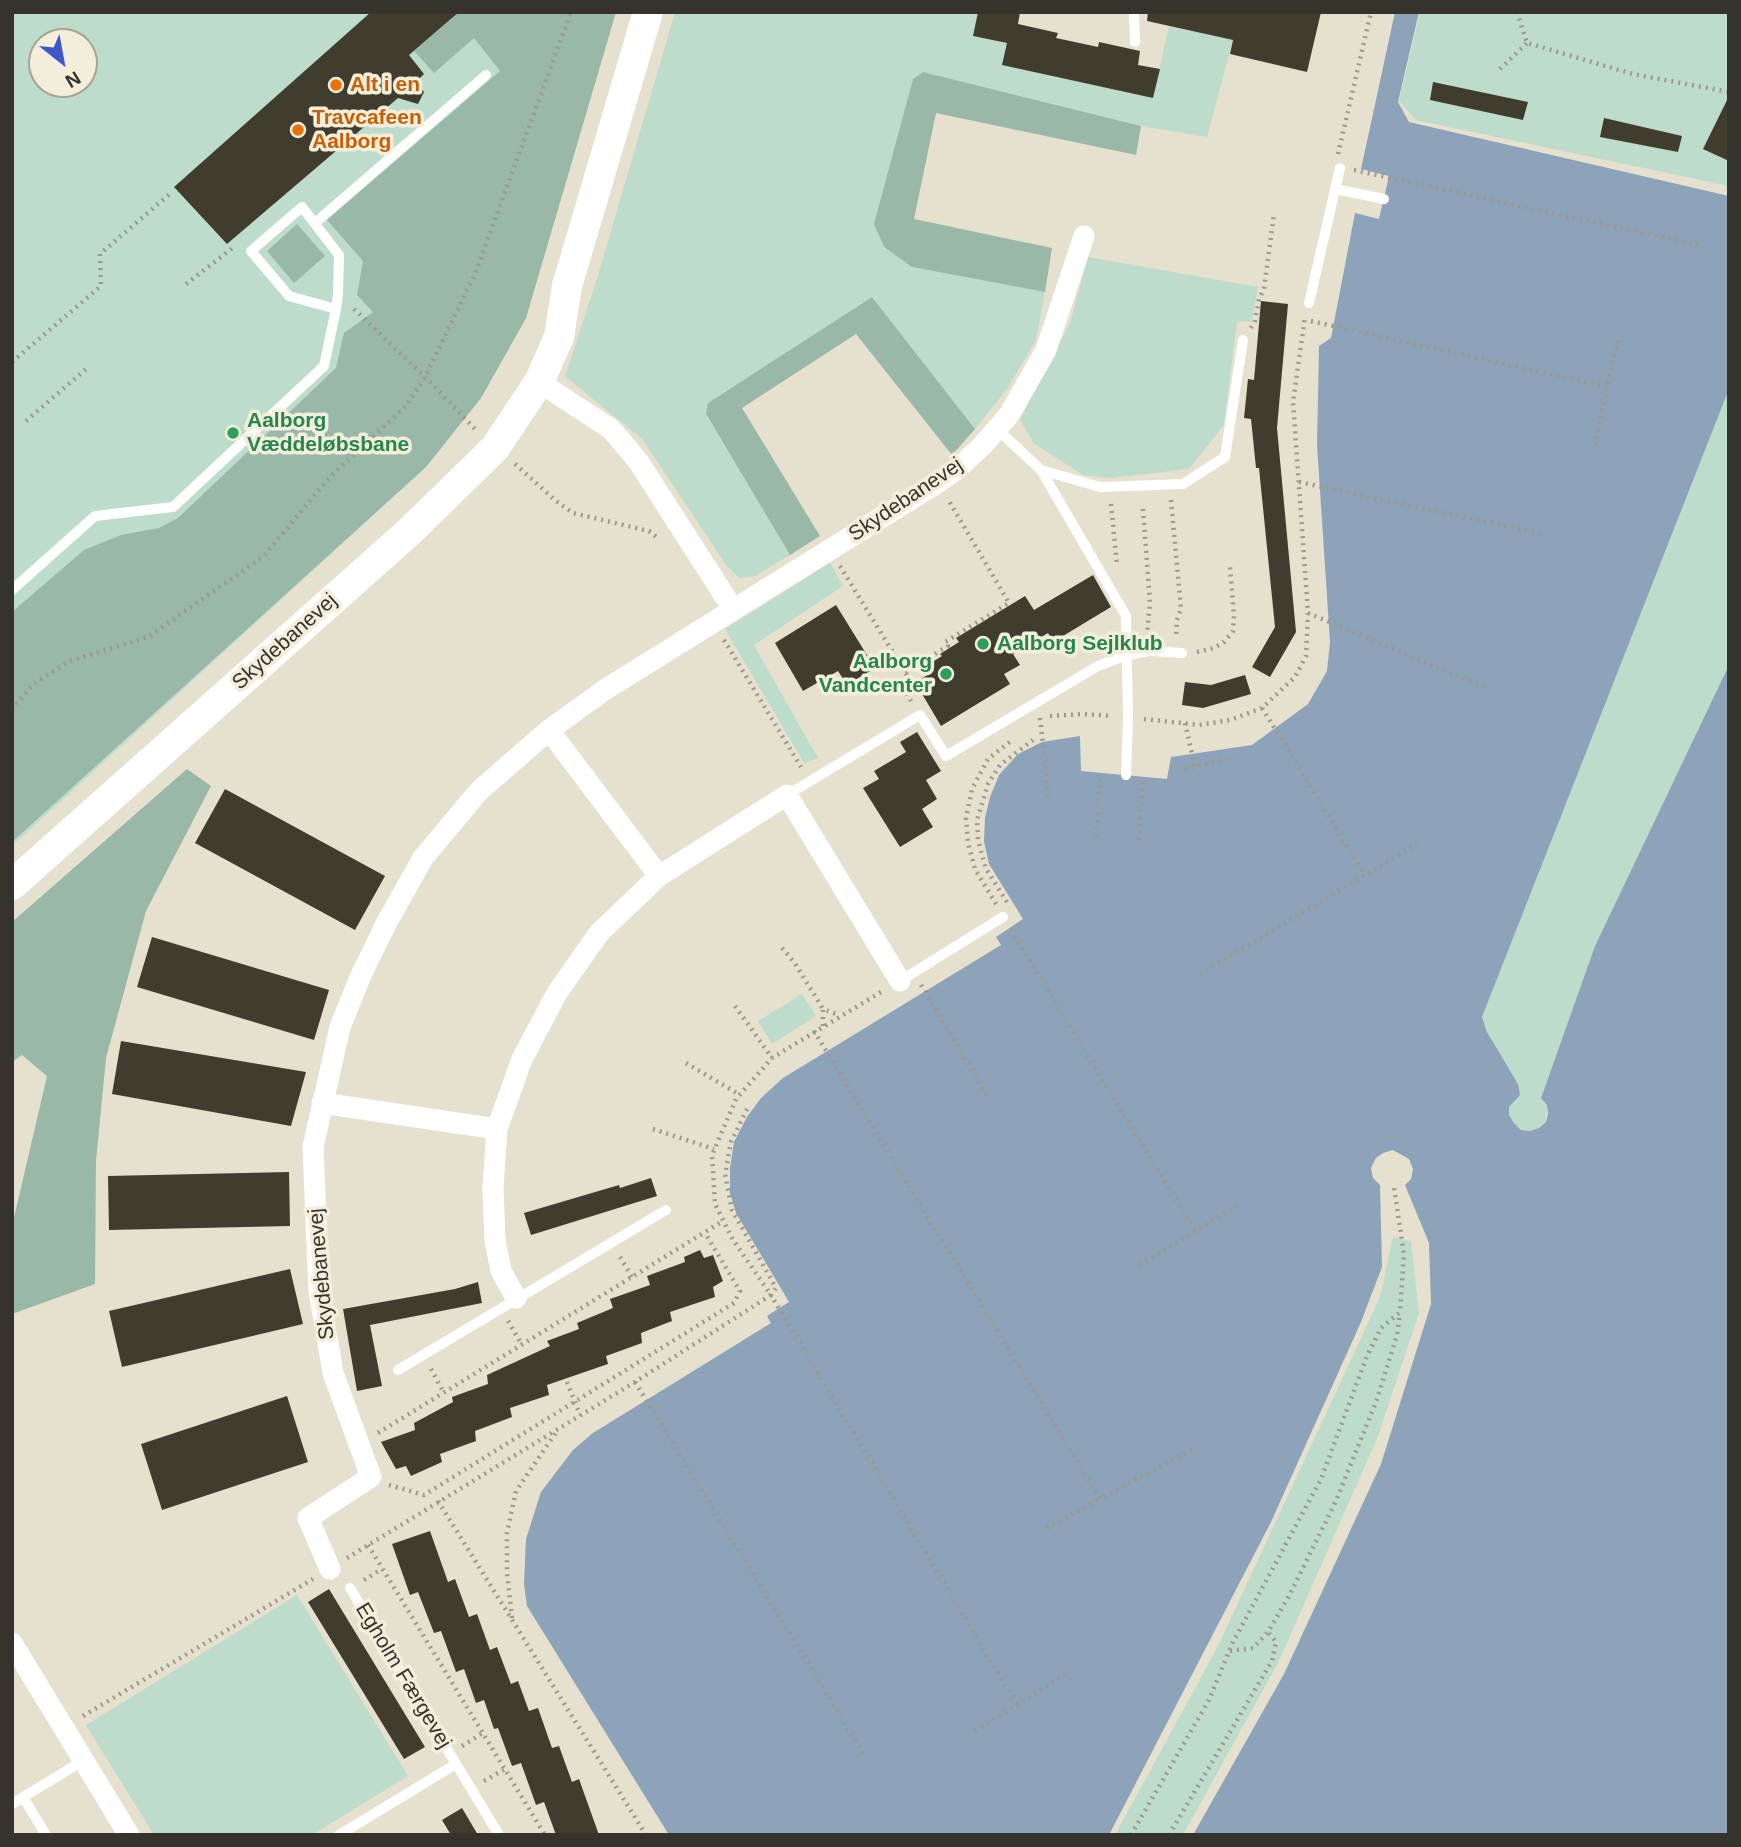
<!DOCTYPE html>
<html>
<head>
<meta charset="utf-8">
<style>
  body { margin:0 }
  #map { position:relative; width:1741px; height:1847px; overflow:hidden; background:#e6e1ce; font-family:Arial,sans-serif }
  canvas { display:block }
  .frame { position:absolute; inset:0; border:14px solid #35332c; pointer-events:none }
  .north { position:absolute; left:28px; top:28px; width:70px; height:70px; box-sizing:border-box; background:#f3eedb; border:2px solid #a7a395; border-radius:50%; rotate:149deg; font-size:19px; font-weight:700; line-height:28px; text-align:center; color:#35332c }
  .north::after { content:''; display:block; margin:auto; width:24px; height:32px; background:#4056c9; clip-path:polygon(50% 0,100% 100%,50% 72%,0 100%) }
</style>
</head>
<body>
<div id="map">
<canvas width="1741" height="1847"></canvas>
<div class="frame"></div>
<div class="north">N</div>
</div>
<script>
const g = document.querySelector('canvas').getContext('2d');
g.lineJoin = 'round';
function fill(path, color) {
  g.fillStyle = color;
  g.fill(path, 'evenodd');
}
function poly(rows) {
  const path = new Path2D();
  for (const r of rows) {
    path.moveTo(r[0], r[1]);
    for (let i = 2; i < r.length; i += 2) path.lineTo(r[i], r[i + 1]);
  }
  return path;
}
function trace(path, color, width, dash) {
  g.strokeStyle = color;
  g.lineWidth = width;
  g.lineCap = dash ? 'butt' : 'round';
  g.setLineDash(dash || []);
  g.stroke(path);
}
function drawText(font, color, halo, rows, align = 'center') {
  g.font = font + ' Arial,sans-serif';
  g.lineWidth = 7;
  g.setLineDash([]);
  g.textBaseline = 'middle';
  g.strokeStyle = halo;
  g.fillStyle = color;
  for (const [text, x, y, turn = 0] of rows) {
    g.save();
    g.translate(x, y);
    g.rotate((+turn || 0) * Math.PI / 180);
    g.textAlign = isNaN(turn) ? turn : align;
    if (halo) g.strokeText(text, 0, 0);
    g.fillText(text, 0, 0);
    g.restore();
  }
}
const green = poly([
  [12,12,616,12,526,318,481,398,426,467,12,846],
  [42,42,84,42,84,84,42,84],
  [675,12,978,12,973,36,1007,43,1153,98,1169,26,1233,40,1207,137,1141,126,923,72,913,79,912,267,1045,292,1036,340,1007,389,975,429,872,297,708,403,706,415,790,555,755,576,739,578,726,565,643,440,565,376,597,279],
  [1420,12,1729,12,1729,186,1416,120,1399,101],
  [1088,257,1258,287,1252,322,1237,321,1224,425,1189,469,1112,478,1083,475,1033,443,1020,419,1070,323],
  [1729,389,1729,665,1595,946,1541,1097,1547,1105,1546,1121,1539,1128,1530,1131,1521,1130,1514,1123,1509,1115,1509,1107,1515,1099,1518,1084,1487,1032,1482,1017],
  [830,563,843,586,754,645,818,758,804,763,725,629],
  [802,994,816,1016,772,1044,758,1021],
  [1393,1237,1411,1241,1419,1313,1377,1439,1278,1663,1183,1835,1115,1835,1218,1646,1380,1297],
  [297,1595,408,1776,312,1835,154,1835,86,1725]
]);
const forest = poly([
  [453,12,616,12,526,318,481,398,426,467,12,842,12,612,84,550,121,535,159,528,178,518,336,368,344,333,373,312,357,295,363,261,327,220,500,71,474,38,434,73,414,51,455,16],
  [923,72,1141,126,1136,155,936,113,914,219,1052,248,1045,292,912,267,884,247,874,224,913,79],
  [297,224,325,256,294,283,267,251],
  [872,297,975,429,952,455,856,334,742,408,820,536,790,555,706,414,708,403],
  [187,769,211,786,146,911,106,1058,96,1161,95,1284,12,1314,13,1222,47,1076,22,1055,12,1062,12,922]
]);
const water = poly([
  [1395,12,1419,12,1398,102,1409,122,1729,196,1729,389,1482,1017,1487,1032,1518,1084,1520,1095,1509,1107,1509,1115,1514,1123,1521,1130,1530,1131,1539,1128,1546,1122,1548,1114,1547,1105,1541,1098,1595,946,1729,665,1729,1835,1193,1835,1284,1674,1381,1464,1431,1304,1429,1243,1405,1185,1411,1179,1413,1169,1409,1159,1393,1150,1383,1153,1376,1158,1371,1168,1373,1178,1380,1185,1382,1267,1361,1322,1271,1522,1109,1835,669,1835,527,1606,524,1584,526,1539,541,1492,573,1450,593,1433,771,1323,767,1316,789,1302,736,1213,730,1193,730,1168,734,1142,747,1117,761,1098,783,1078,1001,945,996,937,1023,919,989,864,984,841,985,818,990,797,999,775,1018,754,1042,742,1080,736,1081,771,1167,779,1171,757,1252,745,1308,704,1327,671,1330,642,1317,445,1319,346,1331,338,1355,213,1379,219,1389,176,1361,169]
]);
const building = poly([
  [371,12,459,12,409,55,424,74,416,82,424,92,418,104,398,98,227,244,174,187],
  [978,12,1020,12,1018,24,1058,33,1056,38,1098,47,1099,42,1140,51,1138,65,1160,69,1153,98,1002,65,1007,43,973,36],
  [1148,12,1321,12,1307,72,1230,54,1233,40,1147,21],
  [1433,82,1528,102,1523,120,1430,100],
  [1729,96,1729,161,1703,149],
  [1604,118,1682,136,1678,152,1600,137],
  [1261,301,1288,304,1277,428,1296,632,1270,677,1252,667,1275,627,1259,468,1256,468,1251,419,1244,418,1248,379,1254,380],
  [1093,575,1111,607,1053,642,1048,633,1013,654,1020,665,1004,674,1010,684,941,726,915,682,931,673,926,666,942,656,940,654,959,642,956,638,1025,596,1034,610],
  [836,605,875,668,847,685,838,671,803,691,775,643],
  [1245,675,1251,694,1203,708,1182,705,1185,682,1211,685],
  [917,732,941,771,926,780,937,799,922,809,933,827,900,847,863,788,879,779,874,771,906,752,900,742],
  [225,789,385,876,355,930,195,843],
  [152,937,329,990,314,1040,137,987],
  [121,1041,306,1072,291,1126,112,1094],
  [289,1172,290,1226,109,1230,108,1176],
  [651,1178,657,1196,531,1235,524,1213,619,1185,620,1188],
  [700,1250,704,1258,713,1255,723,1281,713,1287,715,1297,670,1312,672,1321,641,1333,642,1343,606,1356,608,1364,547,1385,549,1395,510,1408,512,1417,475,1431,476,1441,440,1454,442,1462,411,1476,406,1466,396,1469,381,1442,415,1430,414,1423,453,1402,452,1397,488,1384,487,1375,550,1346,547,1341,579,1329,577,1323,613,1308,610,1299,650,1285,647,1276,685,1262,684,1257],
  [290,1269,303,1324,122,1367,109,1311],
  [478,1282,482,1303,370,1325,382,1386,357,1391,343,1309,455,1289],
  [287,1396,308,1462,162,1510,141,1444],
  [430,1531,448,1582,455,1579,469,1617,477,1614,490,1650,497,1647,511,1684,518,1681,529,1711,538,1708,552,1748,559,1746,572,1782,579,1779,599,1835,556,1835,544,1802,536,1805,521,1763,512,1766,498,1728,494,1729,484,1700,476,1703,464,1669,456,1672,441,1631,434,1633,418,1592,410,1595,392,1544],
  [329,1589,425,1747,404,1759,308,1602],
  [462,1808,478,1835,451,1835,442,1820]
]);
const path = poly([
  [1517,12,1527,43,1633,74,1729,92],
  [1500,69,1527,43],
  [1338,154,1371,12],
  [1354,170,1699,245],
  [186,284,234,247],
  [354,309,425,377,477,431],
  [1311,321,1608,387],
  [1251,328,1255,321,1259,299,1264,289,1274,214],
  [12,362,101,286,100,254,172,192],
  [26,421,86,369],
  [1595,445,1618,338],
  [515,464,556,501,573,513,649,531,659,539],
  [1299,482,1544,534],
  [1171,500,1181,609,1177,620,1176,637],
  [1111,504,1117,565],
  [1143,509,1150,603,1147,634],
  [840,566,908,677,906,692,911,701],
  [1308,613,1487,688],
  [724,640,801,767],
  [1197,652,1214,648,1224,642,1233,631,1234,616,1230,567],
  [905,672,948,646,945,642,1009,603,949,501],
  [1262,708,1365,875],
  [12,710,33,684,70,661,148,637,264,556,329,478,406,406,425,377,475,274,571,12],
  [1050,716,1084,714,1111,716],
  [1040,718,1049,797],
  [1144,719,1199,725,1230,720,1262,708,1295,677,1306,656,1308,613,1293,402,1305,317],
  [1185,723,1195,767],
  [1185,769,1227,759],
  [1096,836,1100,773],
  [1139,840,1143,781],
  [1007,902,986,869,978,840,977,820,988,784,1000,765,1033,740],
  [996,904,975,869,968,843,966,818,972,789,988,759,1012,740],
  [1011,930,1195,1231],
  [782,948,794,962,823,1009],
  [1200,974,1417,844],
  [921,985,987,1095],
  [735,1006,772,1058],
  [823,1026,823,1009,839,1015],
  [814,1031,1100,1499,1193,1449],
  [686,1063,740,1095],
  [747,1109,731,1142,725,1174,732,1210,776,1288,771,1295,1017,1705],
  [653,1129,714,1149],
  [620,1257,632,1277],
  [1140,1265,1240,1204],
  [508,1321,522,1345],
  [431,1369,444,1393],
  [567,1382,580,1415],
  [635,1382,865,1756],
  [378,1433,723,1221],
  [389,1485,424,1495,734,1303,740,1291,705,1233],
  [438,1501,646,1835],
  [1047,1528,1100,1499],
  [368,1545,545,1835],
  [347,1558,635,1382,771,1295,733,1240,715,1204,712,1155,736,1099,772,1058,881,992],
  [364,1580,382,1569],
  [512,1618,507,1574,507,1533,516,1491,557,1431],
  [1230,1651,1253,1648,1268,1632,1289,1596,1336,1501,1377,1399,1397,1335,1400,1313],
  [83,1716,313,1579],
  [975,1731,1067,1673],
  [462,1746,483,1733],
  [484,1781,505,1769],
  [1131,1835,1209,1700,1232,1644,1321,1479,1367,1356,1381,1328,1400,1312,1404,1254,1394,1188],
  [1169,1835,1272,1661,1276,1642,1268,1632]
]);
const lane = poly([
  [1134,12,1135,42],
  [1335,189,1384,199],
  [315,223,486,75],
  [1309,303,1340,168],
  [997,429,1041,470,1100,487,1183,484,1225,457,1243,340],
  [1041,470,1126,616,1128,718,1126,775],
  [12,590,95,516,173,507,324,366,336,309,338,294,339,255,302,207,251,251,289,296,336,309],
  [787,795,920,715,946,756,1098,666,1127,655,1149,651,1182,653],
  [900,981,1003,917],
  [398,1370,666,1210],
  [350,1588,499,1835],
  [23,1797,46,1835],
  [12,1804,84,1760],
  [339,1835,456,1764]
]);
const street = poly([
  [539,382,611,429,638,461,733,609],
  [549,730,659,876],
  [322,1103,497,1129],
  [516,1298,501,1271,495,1240,493,1188,497,1129,522,1059,557,993,599,933,659,876,787,795,900,981],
  [330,1569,308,1518,371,1477,333,1373,319,1291,313,1147,340,1027,361,975,387,922,423,858,479,791,549,730,606,689,937,483,956,470,983,445,1009,415,1046,350,1084,236],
  [12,1643,129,1835]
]);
const secondary = poly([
  [12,885,409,532,495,448,539,382,559,337,567,286,648,12]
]);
const markers = [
  [336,85,7,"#e8710a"],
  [298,130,7,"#e8710a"],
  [233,433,7,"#2e9e5b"],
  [983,644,7,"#2e9e5b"],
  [946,674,7,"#2e9e5b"]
];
const foodNames = [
  ["Alt i en",350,85],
  ["Travcafeen",312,118],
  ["Aalborg",312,142]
];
const leisureNames = [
  ["Aalborg",247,421],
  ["Væddeløbsbane",247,445],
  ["Aalborg Sejlklub",997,644],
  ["Aalborg",932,662,"right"],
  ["Vandcenter",932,686,"right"]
];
const streetNames = [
  ["Skydebanevej",906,500,-34],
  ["Skydebanevej",285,642,-42],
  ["Skydebanevej",322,1274,-95],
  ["Egholm Færgevej",403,1676,59]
];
fill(green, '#bddccb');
fill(forest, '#99b8a7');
fill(water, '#8da3b9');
fill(building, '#413d2e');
trace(path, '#9d998b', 4.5, [2, 5]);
trace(lane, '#fff', 10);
trace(street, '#fff', 21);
trace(secondary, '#fff', 30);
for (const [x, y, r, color] of markers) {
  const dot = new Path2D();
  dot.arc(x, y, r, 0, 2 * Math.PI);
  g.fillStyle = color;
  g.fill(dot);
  trace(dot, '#f3eedb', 2.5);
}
drawText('bold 21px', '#c56008', '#f3eedb', foodNames, 'left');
drawText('bold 21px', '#27864d', '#f3eedb', leisureNames, 'left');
drawText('21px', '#35332c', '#f3eedb', streetNames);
</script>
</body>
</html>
